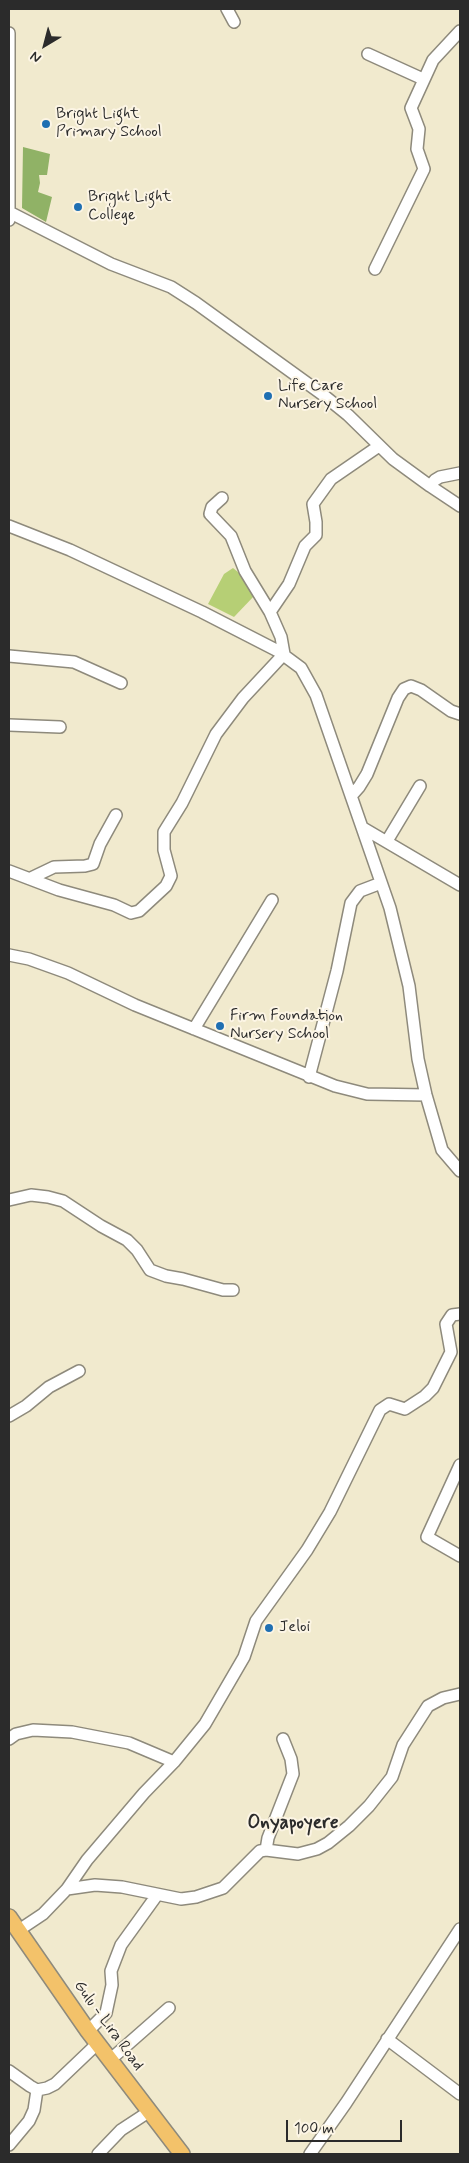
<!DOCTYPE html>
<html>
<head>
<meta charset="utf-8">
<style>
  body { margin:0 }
  #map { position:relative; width:469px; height:2163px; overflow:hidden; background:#f1eace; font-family:Mynerve,sans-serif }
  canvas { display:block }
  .frame { position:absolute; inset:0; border:10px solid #2b2b2b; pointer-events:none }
  .north { position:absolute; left:20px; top:20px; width:50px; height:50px; -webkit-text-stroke:4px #fcf5e5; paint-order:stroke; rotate:217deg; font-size:14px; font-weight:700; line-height:20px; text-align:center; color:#2b2b2b }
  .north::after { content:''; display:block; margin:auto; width:18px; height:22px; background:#2b2b2b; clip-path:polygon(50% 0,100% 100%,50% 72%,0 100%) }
  .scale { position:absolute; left:286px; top:2120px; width:116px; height:22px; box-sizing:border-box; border:2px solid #2b2b2b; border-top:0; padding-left:6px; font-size:15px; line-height:18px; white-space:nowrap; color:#2b2b2b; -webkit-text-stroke:4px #fcf5e5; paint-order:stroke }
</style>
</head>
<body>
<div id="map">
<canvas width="469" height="2163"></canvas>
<div class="frame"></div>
<div class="north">N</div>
<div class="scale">100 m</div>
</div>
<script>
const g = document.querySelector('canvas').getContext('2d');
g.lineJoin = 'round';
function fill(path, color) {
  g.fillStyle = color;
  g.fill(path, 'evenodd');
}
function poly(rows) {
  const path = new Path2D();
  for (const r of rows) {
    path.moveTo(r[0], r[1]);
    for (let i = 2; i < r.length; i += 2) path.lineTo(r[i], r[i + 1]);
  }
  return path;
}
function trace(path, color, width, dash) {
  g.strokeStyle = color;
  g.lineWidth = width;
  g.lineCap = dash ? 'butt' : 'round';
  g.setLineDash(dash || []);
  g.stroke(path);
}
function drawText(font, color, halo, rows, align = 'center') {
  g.font = font + ' Mynerve,sans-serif';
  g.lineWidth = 4;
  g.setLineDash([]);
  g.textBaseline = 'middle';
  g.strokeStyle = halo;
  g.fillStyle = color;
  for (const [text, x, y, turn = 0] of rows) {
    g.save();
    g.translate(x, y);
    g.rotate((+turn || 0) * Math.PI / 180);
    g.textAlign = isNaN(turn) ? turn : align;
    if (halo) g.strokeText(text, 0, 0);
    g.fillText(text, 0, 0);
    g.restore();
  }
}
const green = poly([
  [233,568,249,581,255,595,234,617,208,604,224,574]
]);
const forest = poly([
  [23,147,50,154,47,175,39,175,40,183,38,192,52,197,46,222,22,208]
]);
const minor = poly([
  [227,9,234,22],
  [9,33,9,220],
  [368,54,423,79],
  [9,212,111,264,171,287,196,303,322,394,348,415,393,459,430,486,435,480,440,477,460,473],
  [375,269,424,169,417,149,419,129,411,108,433,60,460,31],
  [430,486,460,506],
  [222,498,212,507,210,514,231,536,245,571,270,612],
  [9,526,70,550,202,612,278,651,301,668,316,695,390,908,409,986,418,1059,426,1095,442,1150,460,1171],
  [9,656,74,662,121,683],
  [9,725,60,727],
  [351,796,359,787,367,774,398,698,404,689,411,686,421,690,451,711,460,714],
  [363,828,460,885],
  [387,841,420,786],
  [9,871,59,890,114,905,131,913,139,911,166,886,171,876,164,850,164,832,182,803,216,734,243,698,284,654,281,637,270,612,289,584,305,546,316,535,316,522,313,504,331,479,379,446],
  [31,878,54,867,85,866,93,864,100,844,116,815],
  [9,955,29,959,68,973,135,1005,335,1086,367,1094,426,1095],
  [194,1029,272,900],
  [309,1077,337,971,351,903,360,891,381,883],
  [9,1200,31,1195,48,1197,63,1201,101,1226,127,1240,137,1250,150,1270,166,1276,183,1279,223,1290,233,1290],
  [9,1416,26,1406,49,1387,79,1371],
  [460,1465,427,1537,460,1556],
  [9,1739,16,1734,33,1730,72,1732,129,1743,174,1762],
  [266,1850,268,1838,293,1774,291,1759,283,1739],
  [67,1889,95,1885,122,1887,181,1899,196,1897,223,1888,260,1851,266,1850,298,1854,317,1849,328,1843,349,1826,369,1806,392,1777,403,1745,428,1706,443,1698,460,1694],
  [19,1930,43,1914,67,1889,87,1860,144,1793,174,1762,205,1724,244,1657,256,1621,307,1550,330,1512,380,1410,389,1404,405,1409,425,1396,433,1388,451,1352,446,1324,452,1315,460,1314],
  [88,2031,106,2013,112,1985,111,1971,121,1945,157,1895],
  [387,2039,460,2094],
  [111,2059,169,2008],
  [9,2071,30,2086,37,2090,47,2088,55,2084,98,2043],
  [9,2145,29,2121,34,2110,37,2090],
  [98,2154,121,2130,150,2111],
  [310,2154,346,2103,460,1929]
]);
const major = poly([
  [9,1917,88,2031,182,2154]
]);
const markers = [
  [46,124,5,"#1f6fb2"],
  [78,207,5,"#1f6fb2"],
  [268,396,5,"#1f6fb2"],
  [220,1026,5,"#1f6fb2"],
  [269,1628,5,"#1f6fb2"]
];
const poiNames = [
  ["Bright Light",56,115],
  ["Primary School",56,133],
  ["Bright Light",88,198],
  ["College",88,216],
  ["Life Care",278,387],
  ["Nursery School",278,405],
  ["Firm Foundation",230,1017],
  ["Nursery School",230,1035],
  ["Jeloi",279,1628]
];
const streetNames = [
  ["Gulu - Lira Road",108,2026,54]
];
const quarterNames = [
  ["Onyapoyere",293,1824]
];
fill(green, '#b6cf75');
fill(forest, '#90b266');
trace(minor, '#8e8a7c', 14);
trace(major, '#8e8a7c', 18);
trace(minor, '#fff', 11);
trace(major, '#f3c26a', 15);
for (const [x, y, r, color] of markers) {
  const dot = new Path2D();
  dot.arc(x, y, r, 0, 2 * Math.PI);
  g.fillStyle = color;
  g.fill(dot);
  trace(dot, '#fcf5e5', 2);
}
drawText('16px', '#2b2b2b', '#fcf5e5', poiNames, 'left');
drawText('16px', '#2b2b2b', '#fcf5e5', streetNames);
drawText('bold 19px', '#2b2b2b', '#fcf5e5', quarterNames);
</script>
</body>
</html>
